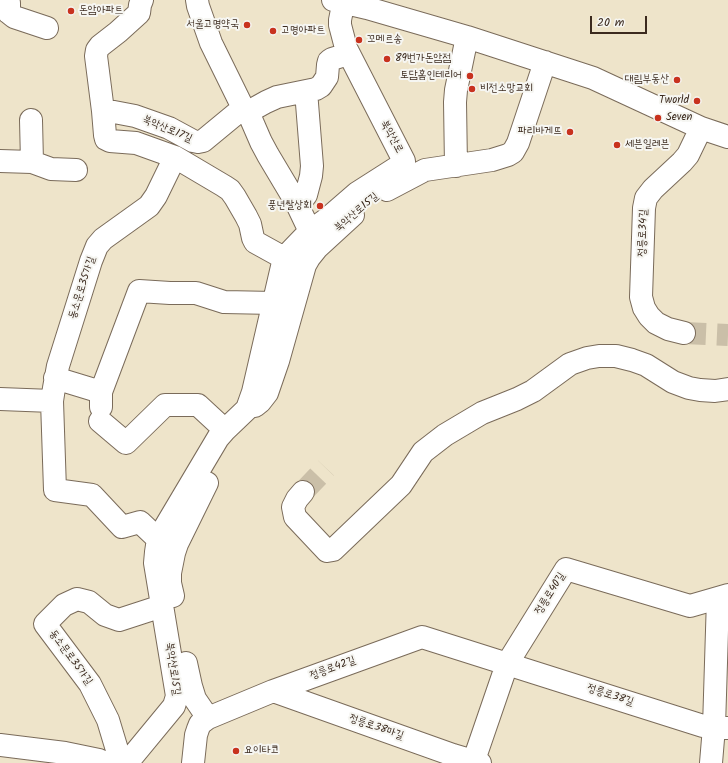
<!DOCTYPE html>
<html>
<head>
<meta charset="utf-8">
<style>
  body { margin:0 }
  #map { position:relative; width:728px; height:763px; overflow:hidden; background:#eee4ca; font-family:Kalam,sans-serif }
  canvas { display:block }
  .scale { position:absolute; left:590px; top:16px; width:57px; height:18px; box-sizing:border-box; border:2px solid #3b2a1e; border-top:0; padding-left:5px; font-size:12px; line-height:14px; white-space:nowrap; color:#3b2a1e; -webkit-text-stroke:3px #f6f6f2; paint-order:stroke }
</style>
</head>
<body>
<div id="map">
<canvas width="728" height="763"></canvas>
<div class="scale">20 m</div>
</div>
<script>
const g = document.querySelector('canvas').getContext('2d');
g.lineJoin = 'round';
function poly(rows) {
  const path = new Path2D();
  for (const r of rows) {
    path.moveTo(r[0], r[1]);
    for (let i = 2; i < r.length; i += 2) path.lineTo(r[i], r[i + 1]);
  }
  return path;
}
function trace(path, color, width, dash) {
  g.strokeStyle = color;
  g.lineWidth = width;
  g.lineCap = dash ? 'butt' : 'round';
  g.setLineDash(dash || []);
  g.stroke(path);
}
function drawText(font, color, halo, rows, align = 'center') {
  g.font = font + ' Kalam,"Poor Story",sans-serif';
  g.lineWidth = 4;
  g.setLineDash([]);
  g.textBaseline = 'middle';
  g.strokeStyle = halo;
  g.fillStyle = color;
  for (const [text, x, y, turn = 0] of rows) {
    g.save();
    g.translate(x, y);
    g.rotate((+turn || 0) * Math.PI / 180);
    g.textAlign = isNaN(turn) ? turn : align;
    if (halo) g.strokeText(text, 0, 0);
    g.fillText(text, 0, 0);
    g.restore();
  }
}
const minorTunnel = poly([
  [684,333,728,335],
  [303,492,326,468]
]);
const minor = poly([
  [142,0,140,5,139,13,118,32,100,46,97,50,96,56,103,111,105,135,106,139,110,141,136,143,175,157,224,186,230,190,235,197,246,216,250,224,253,238,255,242,284,258],
  [197,0,198,6,211,43,243,108,248,112,261,142,268,155,296,202,316,244],
  [333,0,367,8,467,37,593,78,701,128,728,137],
  [0,2,9,3,9,13,14,17,47,28],
  [103,111,114,112,135,116,169,128,193,141,198,142,203,141,243,108],
  [248,112,266,102,277,97,316,89,321,86,327,77,328,65,329,61,332,59,348,54],
  [31,120,32,162,51,169,76,170],
  [0,161,32,162],
  [456,166,455,102,456,90,467,37],
  [387,190,425,170,492,160,508,155,513,152,518,143,545,62],
  [298,205,306,195,311,176,312,166,306,91],
  [684,333,668,329,656,323,649,316,644,308,641,297,644,208,646,198,653,189,682,162,688,155,701,128],
  [55,378,101,392,101,407],
  [101,392,139,291,170,293,196,293,224,302,274,303],
  [0,399,52,401],
  [255,406,260,402,267,393,278,361,305,265,309,258,317,248,353,215],
  [100,421,126,443,165,405,198,405,225,430],
  [303,492,297,499,293,507,295,517,327,551,333,550,401,485,423,452,445,435,482,413,517,399,533,391,570,364,587,358,599,356,616,356,632,360,646,365,673,382,689,388,700,390,715,391,728,389],
  [158,539,140,522,122,527,92,495,55,490,52,401,54,388,58,366,91,261,97,246,103,239,149,206,156,196,175,157],
  [173,596,170,583,170,573,174,553,177,544,207,483],
  [186,663,191,686,195,699,208,718],
  [273,691,453,755,480,763],
  [0,745,65,753,99,760,106,763],
  [121,763,108,720,90,684,45,624,64,605,77,599,89,602,105,615,119,620,162,606],
  [127,763,174,706,177,696,155,563,156,552,158,539,218,438,225,430,247,409,253,392,284,258,309,232,327,219,357,193,404,163,404,161,346,48,340,25,340,20,344,0],
  [193,763,196,735,198,729,200,724,208,718,273,691,422,637,703,726,728,728],
  [473,763,507,664,566,569,690,606,728,595],
  [711,763,714,727,718,598]
]);
const markers = [
  [71,11,4,"#c8321e"],
  [247,25,4,"#c8321e"],
  [273,31,4,"#c8321e"],
  [359,40,4,"#c8321e"],
  [387,59,4,"#c8321e"],
  [470,76,4,"#c8321e"],
  [677,80,4,"#c8321e"],
  [472,89,4,"#c8321e"],
  [697,101,4,"#c8321e"],
  [658,118,4,"#c8321e"],
  [570,132,4,"#c8321e"],
  [617,145,4,"#c8321e"],
  [320,206,4,"#c8321e"],
  [236,751,4,"#c8321e"]
];
const poiNames = [
  ["돈암아파트",79,11],
  ["서울고명약국",239,25,"right"],
  ["고명아파트",281,31],
  ["꼬메르송",367,40],
  ["89번가돈암점",395,59],
  ["토담홈인테리어",462,76,"right"],
  ["대림부동산",669,80,"right"],
  ["비전소망교회",480,89],
  ["Tworld",689,101,"right"],
  ["Seven",666,118],
  ["파리바게뜨",562,132,"right"],
  ["세븐일레븐",625,145],
  ["풍년쌀상회",312,206,"right"],
  ["요이타코",244,751]
];
const streetNames = [
  ["북악산로17길",167,130,23],
  ["북악산로",391,137,62],
  ["북악산로15길",357,213,-40],
  ["정릉로34길",644,233,-88],
  ["동소문로35가길",83,288,-72],
  ["정릉로40길",551,594,-58],
  ["동소문로35가길",70,658,54],
  ["북악산로15길",172,669,82],
  ["정릉로42길",333,669,-20],
  ["정릉로38길",610,696,18],
  ["정릉로38마길",376,728,19]
];
trace(minorTunnel, '#cabfa8', 22, [22, 11]);
trace(minor, '#7a6b5a', 24);
trace(minor, '#fff', 22);
for (const [x, y, r, color] of markers) {
  const dot = new Path2D();
  dot.arc(x, y, r, 0, 2 * Math.PI);
  g.fillStyle = color;
  g.fill(dot);
  trace(dot, '#f6f6f2', 1.5);
}
drawText('11px', '#3b2a1e', '#f6f6f2', poiNames, 'left');
drawText('11px', '#3b2a1e', '#f6f6f2', streetNames);
</script>
</body>
</html>
